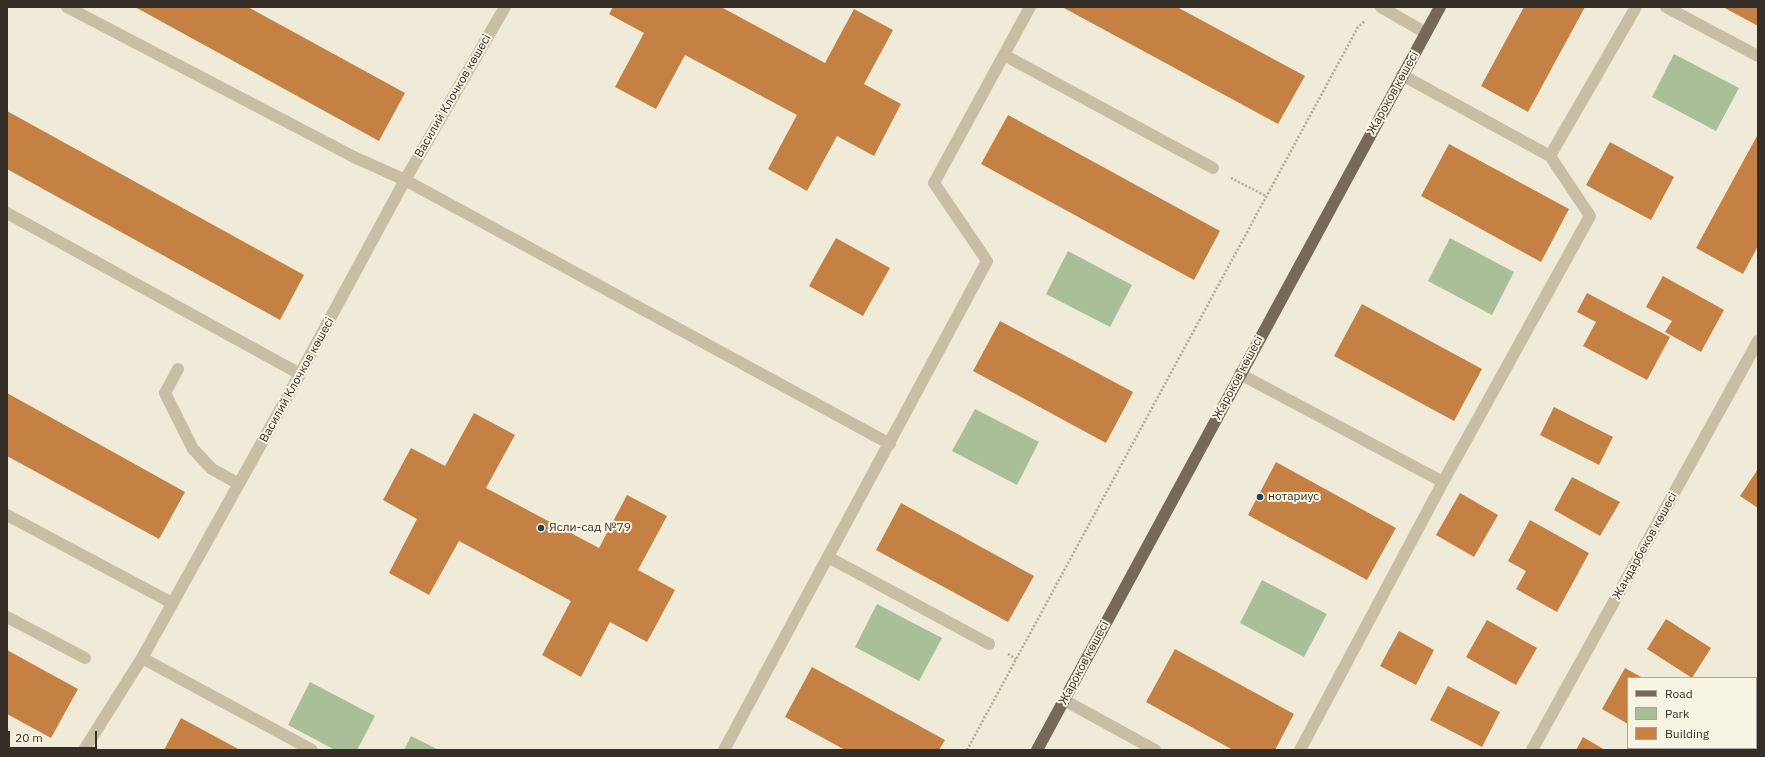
<!DOCTYPE html>
<html>
<head>
<meta charset="utf-8">
<style>
  body { margin:0 }
  #map { position:relative; width:1765px; height:757px; overflow:hidden; background:#f0ebd8; font-family:"IBM Plex Sans",sans-serif }
  canvas { display:block }
  .frame { position:absolute; inset:0; border:8px solid #342e26; pointer-events:none }
  .legend { position:absolute; left:1627px; top:677px; width:130px; height:72px; box-sizing:border-box; background:#f8f4e4; border:1px solid #aaa598; margin:0; padding:5px 7px; list-style:none; font-size:12px; color:#342e26 }
  .legend li { display:flex; align-items:center; gap:8px; height:20px }
  .legend b { width:20px; border:1px solid #aaa598 }
  .scale { position:absolute; left:8px; top:731px; width:89px; height:18px; box-sizing:border-box; border:2px solid #342e26; border-top:0; padding-left:5px; font-size:12px; line-height:14px; white-space:nowrap; color:#342e26; -webkit-text-stroke:3px #f8f4e4; paint-order:stroke }
</style>
</head>
<body>
<div id="map">
<canvas width="1765" height="757"></canvas>
<div class="frame"></div>
<ul class="legend">
<li><b style="height:5px;background:#766957"></b>Road</li>
<li><b style="height:11px;background:#a9bf99"></b>Park</li>
<li><b style="height:11px;background:#c48143"></b>Building</li>
</ul>
<div class="scale">20 m</div>
</div>
<script>
const g = document.querySelector('canvas').getContext('2d');
g.lineJoin = 'round';
function fill(path, color) {
  g.fillStyle = color;
  g.fill(path, 'evenodd');
}
function poly(rows) {
  const path = new Path2D();
  for (const r of rows) {
    path.moveTo(r[0], r[1]);
    for (let i = 2; i < r.length; i += 2) path.lineTo(r[i], r[i + 1]);
  }
  return path;
}
function trace(path, color, width, dash) {
  g.strokeStyle = color;
  g.lineWidth = width;
  g.lineCap = dash ? 'butt' : 'round';
  g.setLineDash(dash || []);
  g.stroke(path);
}
function drawText(font, color, halo, rows, align = 'center') {
  g.font = font + ' "IBM Plex Sans",sans-serif';
  g.lineWidth = 4;
  g.setLineDash([]);
  g.textBaseline = 'middle';
  g.strokeStyle = halo;
  g.fillStyle = color;
  for (const [text, x, y, turn = 0] of rows) {
    g.save();
    g.translate(x, y);
    g.rotate((+turn || 0) * Math.PI / 180);
    g.textAlign = isNaN(turn) ? turn : align;
    if (halo) g.strokeText(text, 0, 0);
    g.fillText(text, 0, 0);
    g.restore();
  }
}
const green = poly([
  [1674,54,1739,88,1716,131,1652,97],
  [1450,238,1514,272,1492,315,1428,281],
  [1068,251,1132,285,1110,327,1046,294],
  [975,409,1039,442,1017,485,952,451],
  [1262,580,1327,614,1304,657,1240,623],
  [877,604,942,638,919,681,855,647],
  [310,682,375,716,357,750,335,750,288,725],
  [411,736,439,750,404,750]
]);
const building = poly([
  [135,7,248,7,405,93,379,141],
  [613,7,721,7,825,63,854,9,893,30,864,84,901,104,874,156,837,136,807,191,768,169,797,115,685,55,656,109,615,87,644,33,609,14],
  [1065,7,1177,7,1305,76,1278,124,1064,8],
  [1524,7,1585,7,1528,112,1481,86],
  [1723,7,1758,7,1758,26],
  [7,111,304,275,280,320,7,169],
  [1008,115,1220,231,1194,280,981,164],
  [1758,134,1758,246,1743,274,1696,248],
  [1610,142,1674,177,1651,220,1586,185],
  [1449,144,1569,209,1541,262,1421,196],
  [836,238,890,268,863,316,809,286],
  [1663,276,1724,310,1701,352,1665,332,1672,321,1646,307],
  [1587,293,1670,337,1647,380,1583,346,1596,322,1577,312],
  [1362,304,1482,369,1454,421,1334,356],
  [1000,321,1133,392,1106,443,973,371],
  [7,393,185,492,159,539,7,456],
  [1554,407,1613,437,1599,465,1540,435],
  [474,413,515,435,486,488,599,548,627,495,667,516,638,570,675,590,647,642,610,622,581,677,542,655,571,601,459,541,429,595,389,573,417,519,383,500,411,448,445,466],
  [1276,462,1396,528,1367,580,1248,515],
  [1758,469,1758,508,1740,496],
  [1572,477,1620,502,1600,536,1554,510],
  [1460,493,1498,515,1474,557,1436,535],
  [901,503,1034,576,1008,622,876,550],
  [1530,520,1589,553,1557,612,1516,589,1526,571,1508,561],
  [1666,619,1711,648,1692,678,1647,649],
  [1487,620,1537,648,1516,685,1466,657],
  [1399,631,1434,650,1416,685,1380,666],
  [1175,649,1294,714,1275,750,1233,750,1146,702],
  [7,650,78,689,51,738,7,714],
  [812,667,945,740,939,750,845,750,785,717],
  [1625,668,1643,678,1628,678,1628,724,1602,709],
  [1448,686,1500,712,1482,747,1430,720],
  [181,718,240,750,164,750],
  [1583,737,1605,750,1576,750],
  [1670,748,1688,748,1687,750,1673,750]
]);
const path = poly([
  [1231,178,1266,196],
  [1008,654,1016,659],
  [967,750,1358,27,1365,21]
]);
const minor = poly([
  [67,7,354,157,405,180,890,444],
  [1381,7,1426,33],
  [1666,7,1758,56],
  [1004,55,1213,168],
  [1550,156,1636,7],
  [7,213,300,374],
  [178,369,165,393,193,449,212,469,239,484],
  [1240,374,1443,482],
  [7,515,172,603],
  [828,557,989,644],
  [7,617,85,658],
  [142,658,312,750],
  [1064,700,1155,750],
  [84,750,142,658,300,374,405,180,505,7],
  [724,750,987,261,934,183,1030,7],
  [1300,750,1443,482,1590,216,1550,156,1402,75],
  [1532,750,1758,341]
]);
const major = poly([
  [1037,750,1440,7]
]);
const markers = [
  [1260,497,4,"#1d4354"],
  [541,528,4,"#1d4354"]
];
const streetNames = [
  ["Жароков көшесі",1393,93,-61],
  ["Василий Клочков көшесі",453,96,-60],
  ["Жароков көшесі",1238,378,-62],
  ["Василий Клочков көшесі",297,380,-61],
  ["Жандарбеков көшесі",1645,546,-61],
  ["Жароков көшесі",1084,663,-62]
];
const poiNames = [
  ["нотариус",1268,497],
  ["Ясли-сад №79",549,528]
];
fill(green, '#a9bf99');
fill(building, '#c48143');
trace(path, '#b4a88f', 2.5, [2, 2]);
trace(minor, '#c8bda5', 12);
trace(major, '#766957', 12);
for (const [x, y, r, color] of markers) {
  const dot = new Path2D();
  dot.arc(x, y, r, 0, 2 * Math.PI);
  g.fillStyle = color;
  g.fill(dot);
  trace(dot, '#f8f4e4', 1.5);
}
drawText('12px', '#342e26', '#f8f4e4', streetNames);
drawText('12px', '#342e26', '#f8f4e4', poiNames, 'left');
</script>
</body>
</html>
